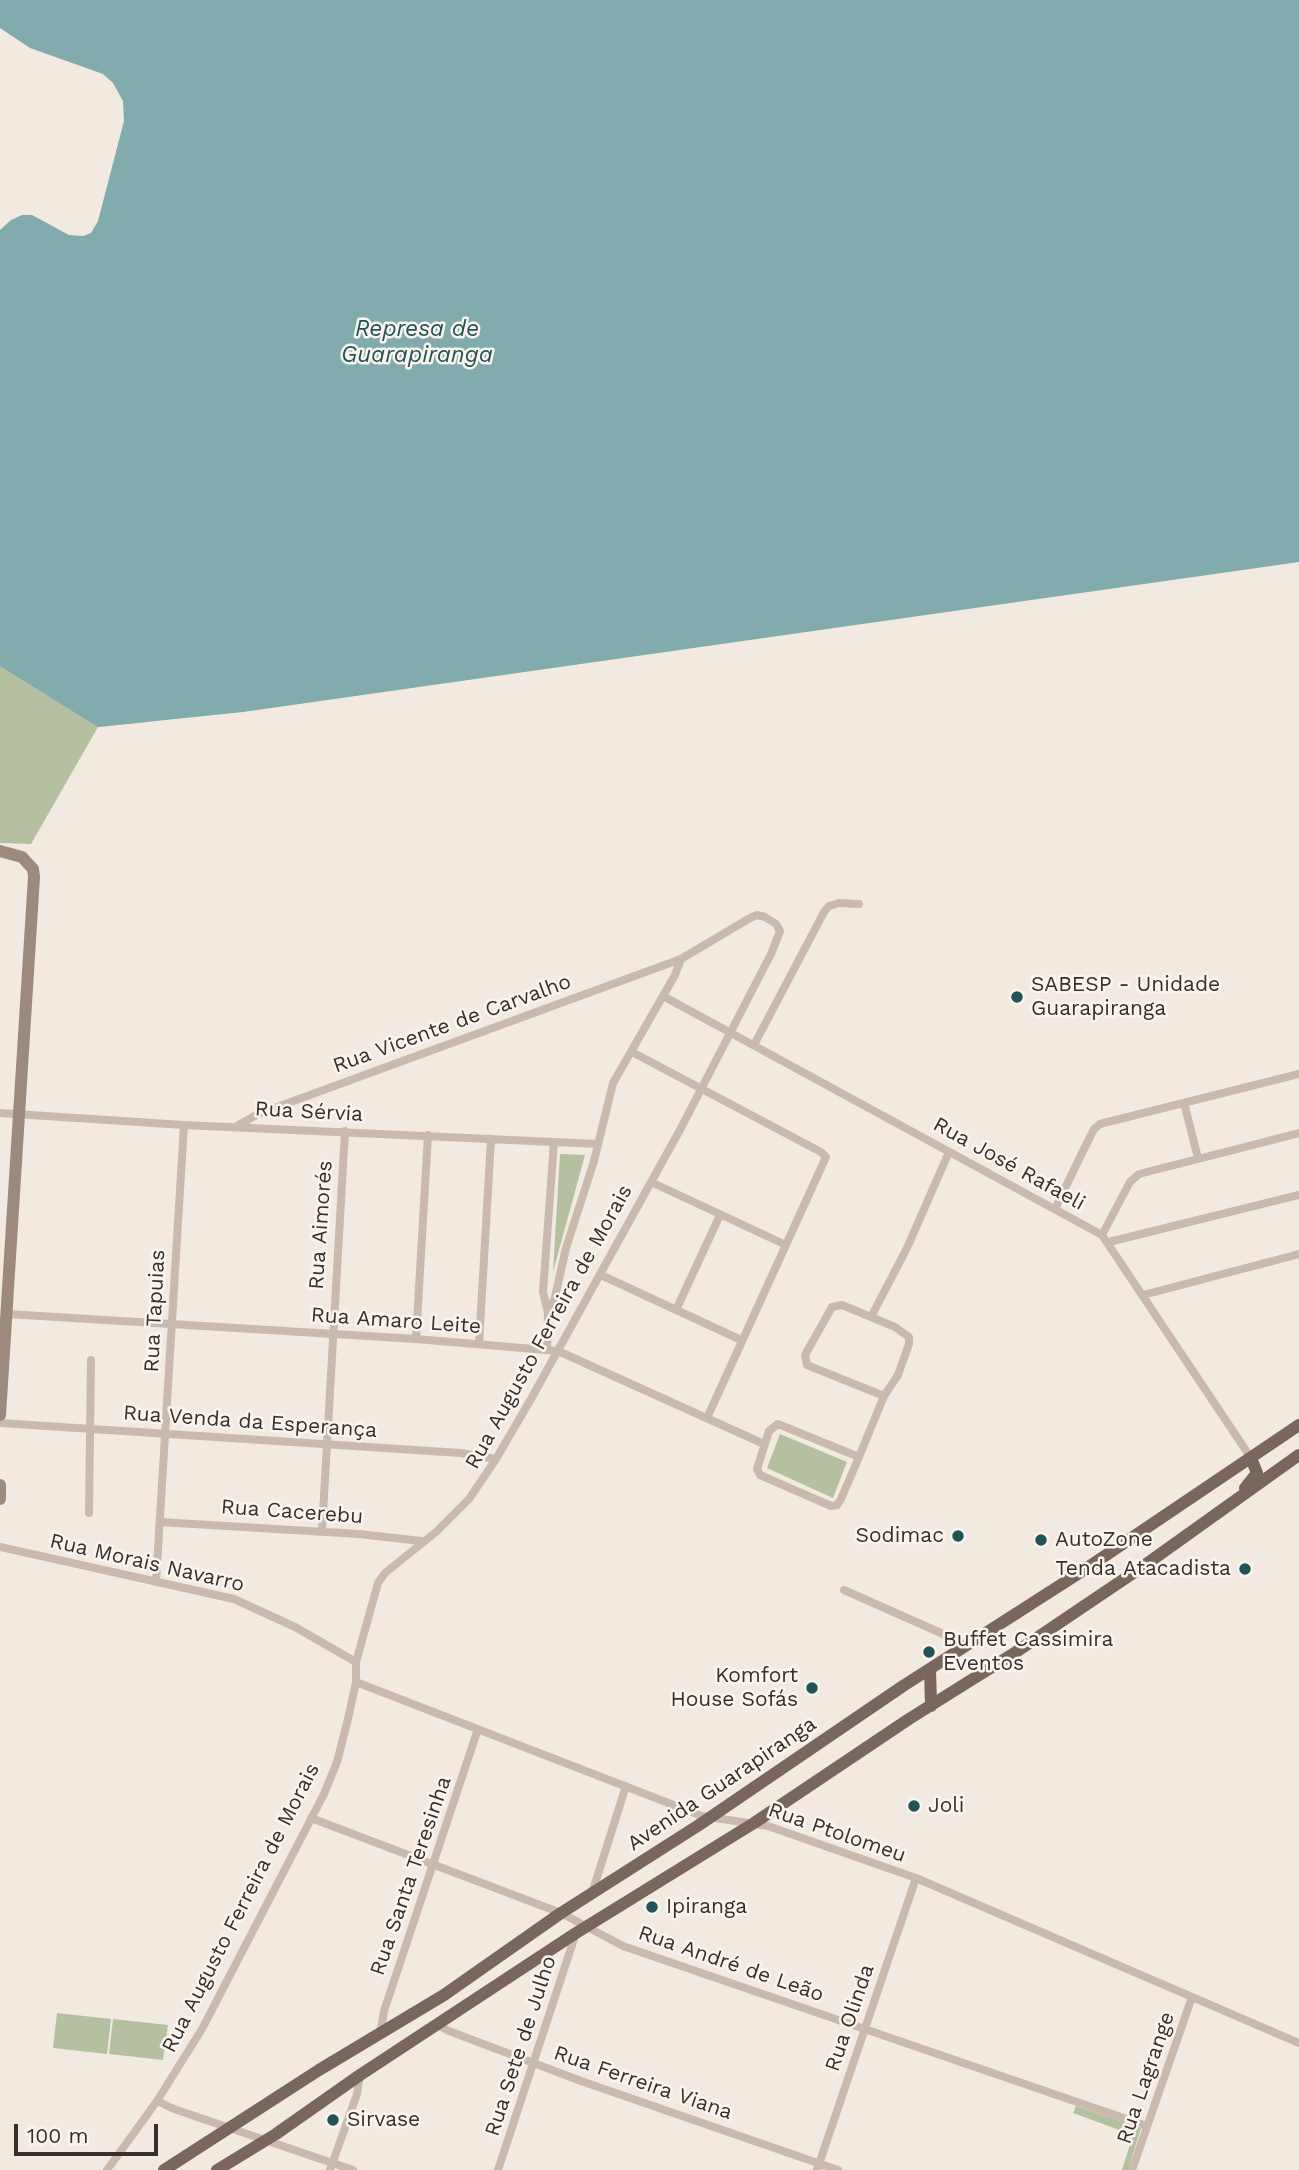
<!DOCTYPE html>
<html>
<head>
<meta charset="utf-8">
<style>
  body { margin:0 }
  #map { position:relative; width:1299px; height:2170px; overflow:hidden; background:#f2eae0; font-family:"Work Sans",sans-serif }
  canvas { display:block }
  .scale { position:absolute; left:14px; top:2124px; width:144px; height:32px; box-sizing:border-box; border:4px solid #382f2b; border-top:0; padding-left:9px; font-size:21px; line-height:24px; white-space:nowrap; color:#382f2b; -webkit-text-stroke:5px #f9f4ed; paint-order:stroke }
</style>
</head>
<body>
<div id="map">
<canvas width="1299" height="2170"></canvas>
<div class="scale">100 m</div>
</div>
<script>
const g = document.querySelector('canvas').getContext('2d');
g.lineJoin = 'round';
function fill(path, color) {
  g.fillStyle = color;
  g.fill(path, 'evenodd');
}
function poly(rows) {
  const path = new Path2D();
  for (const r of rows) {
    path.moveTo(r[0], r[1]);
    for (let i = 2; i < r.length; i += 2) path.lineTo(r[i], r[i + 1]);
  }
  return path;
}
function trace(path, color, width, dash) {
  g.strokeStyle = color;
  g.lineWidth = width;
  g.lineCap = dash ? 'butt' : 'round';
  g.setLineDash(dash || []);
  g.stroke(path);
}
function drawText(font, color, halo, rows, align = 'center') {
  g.font = font + ' "Work Sans",sans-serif';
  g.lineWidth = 5;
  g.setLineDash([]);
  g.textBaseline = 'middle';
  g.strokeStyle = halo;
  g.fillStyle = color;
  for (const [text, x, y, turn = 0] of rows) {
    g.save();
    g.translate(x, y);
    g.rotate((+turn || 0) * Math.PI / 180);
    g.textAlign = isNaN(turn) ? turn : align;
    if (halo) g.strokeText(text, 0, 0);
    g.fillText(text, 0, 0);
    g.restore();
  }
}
const green = poly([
  [0,532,148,722,98,727,31,844,0,843],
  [560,1154,585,1155,553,1272],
  [780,1434,847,1462,833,1498,767,1468],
  [57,2013,111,2019,107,2054,53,2048],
  [113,2019,168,2025,163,2060,109,2054],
  [1076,2106,1141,2128,1128,2170,1122,2170,1133,2135,1073,2113]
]);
const water = poly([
  [0,0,1299,0,1299,562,243,712,98,727,0,666,0,230,11,220,22,215,32,215,69,235,83,236,91,233,98,221,124,121,123,101,113,83,103,74,30,48,0,28]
]);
const street = poly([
  [663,996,1102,1235,1251,1458],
  [754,1045,824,912,829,906,839,903,859,904],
  [632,1052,821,1152,826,1157,707,1418],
  [1184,1103,1198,1158],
  [0,1113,184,1125,597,1144],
  [237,1126,258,1114,681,959],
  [651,1182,786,1245],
  [1055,1209,1083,1151,1094,1129,1100,1124,1299,1074],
  [1102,1235,1130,1182,1139,1174,1299,1133],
  [1109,1242,1299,1195],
  [601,1275,741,1340],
  [1143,1295,1299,1254],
  [676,1310,720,1215],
  [548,1313,543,1292,554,1142],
  [7,1314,416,1339,558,1351,764,1444],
  [871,1317,907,1248,949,1152],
  [416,1339,428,1135],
  [479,1344,491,1139],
  [0,1423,461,1453,496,1459],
  [859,1457,778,1424,769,1431,757,1469,760,1475,831,1506,837,1505,841,1499,859,1457,884,1396,898,1375,909,1344,909,1337,895,1327,842,1305,832,1307,805,1355,807,1365,884,1396],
  [89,1513,91,1360],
  [160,1522,359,1534,421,1541],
  [322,1531,345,1131],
  [0,1547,234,1599,295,1627,356,1662],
  [156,1582,184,1125],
  [844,1590,968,1645],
  [356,1682,702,1816,768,1826,916,1878,1299,2043],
  [311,1818,561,1913,623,1946,1147,2126],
  [592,1893,626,1786],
  [437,2025,449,2031,581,2081,838,2170],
  [380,2035,384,2011,478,1729],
  [157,2101,174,2109,353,2170],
  [107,2170,157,2101,202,2029,324,1794,337,1762,348,1719,356,1682,356,1662,378,1583,385,1573,436,1532,469,1499,496,1459,531,1399,681,1128,771,954,780,931,776,924,765,917,757,915,750,918,681,959,675,975,613,1083,594,1161,566,1248,555,1297,548,1313,547,1350],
  [330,2170,357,2094,360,2075],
  [498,2170,576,1933],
  [817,2170,916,1878],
  [1132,2170,1192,1997]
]);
const secondary = poly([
  [0,851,22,857,33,869,34,877,0,1415],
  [0,1485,0,1499]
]);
const primary = poly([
  [1245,1488,1257,1473,1251,1458],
  [930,1669,931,1706],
  [164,2170,319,2070,444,1995,561,1913,699,1825,903,1686,1084,1570,1299,1425],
  [217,2170,276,2134,360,2075,576,1933,754,1823,909,1719,1016,1652,1145,1565,1299,1455]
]);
const markers = [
  [1017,997,7,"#235357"],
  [958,1536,7,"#235357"],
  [1041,1540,7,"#235357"],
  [1245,1569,7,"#235357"],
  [929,1652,7,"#235357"],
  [812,1688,7,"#235357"],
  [914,1806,7,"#235357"],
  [652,1907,7,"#235357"],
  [333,2120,7,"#235357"]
];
const poiNames = [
  ["SABESP - Unidade",1031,985],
  ["Guarapiranga",1031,1009],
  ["Sodimac",944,1536,"right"],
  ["AutoZone",1055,1540],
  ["Tenda Atacadista",1231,1569,"right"],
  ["Buffet Cassimira",943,1640],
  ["Eventos",943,1664],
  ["Komfort",798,1676,"right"],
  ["House Sofás",798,1700,"right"],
  ["Joli",928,1806],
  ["Ipiranga",666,1907],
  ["Sirvase",347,2120]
];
const streetNames = [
  ["Rua Vicente de Carvalho",452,1024,-20],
  ["Rua Sérvia",309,1112,3],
  ["Rua José Rafaeli",1009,1164,29],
  ["Rua Aimorés",321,1225,-86],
  ["Rua Tapuias",155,1311,-87],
  ["Rua Amaro Leite",396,1321,4],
  ["Rua Augusto Ferreira de Morais",549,1327,-61],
  ["Rua Venda da Esperança",250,1422,4],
  ["Rua Cacerebu",292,1512,4],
  ["Rua Morais Navarro",147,1563,13],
  ["Avenida Guarapiranga",722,1784,-34],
  ["Rua Ptolomeu",837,1833,19],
  ["Rua Santa Teresinha",411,1876,-71],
  ["Rua Augusto Ferreira de Morais",241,1908,-63],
  ["Rua André de Leão",731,1964,19],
  ["Rua Olinda",850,2018,-71],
  ["Rua Sete de Julho",521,2046,-72],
  ["Rua Lagrange",1146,2078,-71],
  ["Rua Ferreira Viana",643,2083,19]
];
const waterNames = [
  ["Represa de",417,329],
  ["Guarapiranga",417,355]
];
fill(green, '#b5c0a1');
fill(water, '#81abad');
trace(street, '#c9baad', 8);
trace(secondary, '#9d8a7e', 12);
trace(primary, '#79675d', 12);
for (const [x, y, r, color] of markers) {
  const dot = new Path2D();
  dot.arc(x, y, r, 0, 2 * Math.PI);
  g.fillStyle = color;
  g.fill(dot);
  trace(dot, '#f9f4ed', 2.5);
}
drawText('21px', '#382f2b', '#f9f4ed', poiNames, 'left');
drawText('21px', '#382f2b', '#f9f4ed', streetNames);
drawText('italic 23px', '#235357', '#f9f4ed', waterNames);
</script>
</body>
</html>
